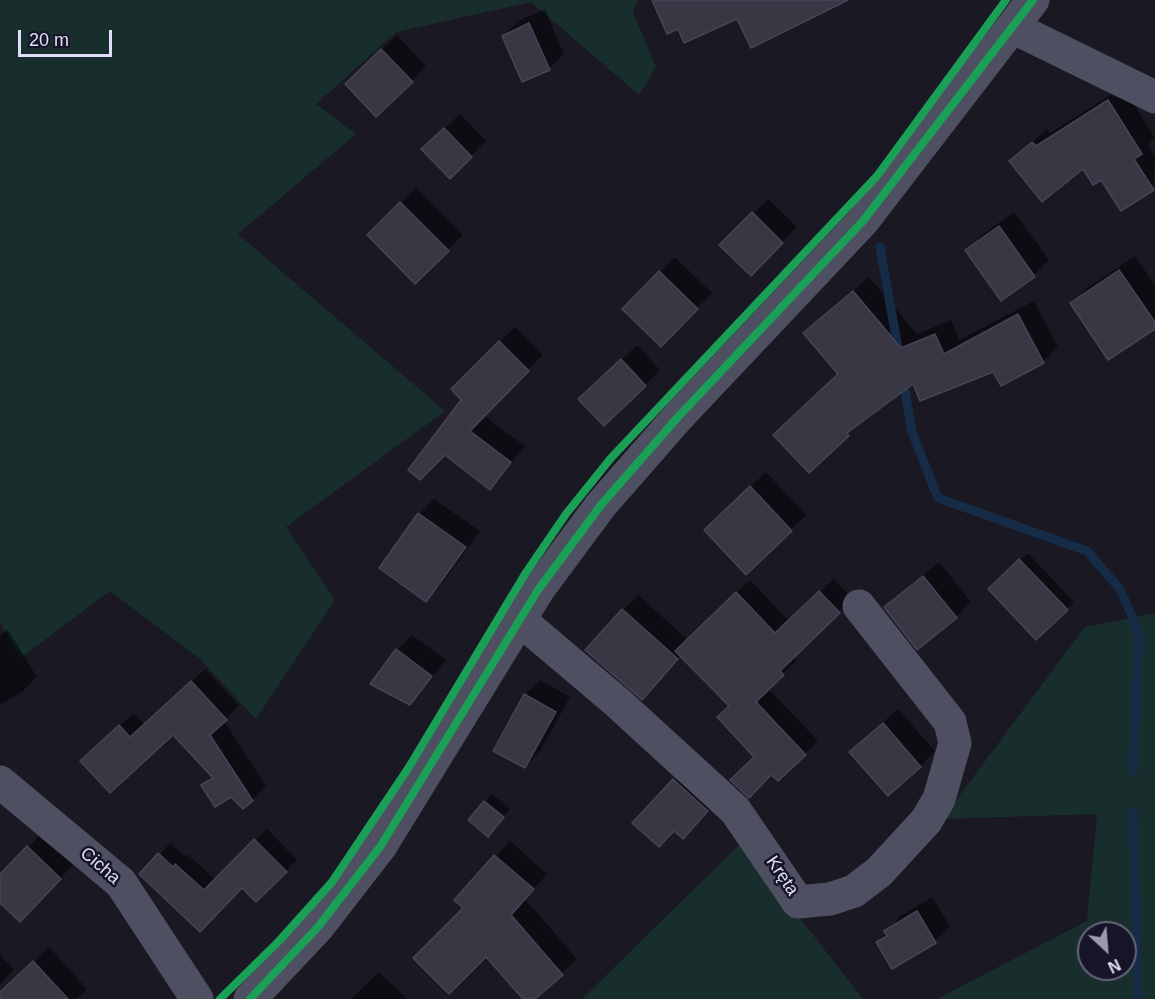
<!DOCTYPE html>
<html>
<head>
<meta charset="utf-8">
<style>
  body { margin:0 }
  #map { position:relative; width:1155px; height:999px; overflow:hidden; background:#1a1823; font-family:Arial,sans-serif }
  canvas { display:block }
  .north { position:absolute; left:1077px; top:921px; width:60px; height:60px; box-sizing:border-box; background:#161427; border:2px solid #67657c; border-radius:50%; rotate:154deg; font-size:16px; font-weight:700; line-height:24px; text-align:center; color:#e0defb }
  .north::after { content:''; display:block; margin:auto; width:21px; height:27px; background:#9b99af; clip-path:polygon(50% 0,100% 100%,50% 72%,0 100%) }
  .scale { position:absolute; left:18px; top:30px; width:94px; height:27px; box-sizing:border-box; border:3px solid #e0defb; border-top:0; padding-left:8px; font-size:18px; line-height:21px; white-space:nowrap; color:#e0defb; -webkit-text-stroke:4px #161427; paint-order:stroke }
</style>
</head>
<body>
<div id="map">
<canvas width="1155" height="999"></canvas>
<div class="north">N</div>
<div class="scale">20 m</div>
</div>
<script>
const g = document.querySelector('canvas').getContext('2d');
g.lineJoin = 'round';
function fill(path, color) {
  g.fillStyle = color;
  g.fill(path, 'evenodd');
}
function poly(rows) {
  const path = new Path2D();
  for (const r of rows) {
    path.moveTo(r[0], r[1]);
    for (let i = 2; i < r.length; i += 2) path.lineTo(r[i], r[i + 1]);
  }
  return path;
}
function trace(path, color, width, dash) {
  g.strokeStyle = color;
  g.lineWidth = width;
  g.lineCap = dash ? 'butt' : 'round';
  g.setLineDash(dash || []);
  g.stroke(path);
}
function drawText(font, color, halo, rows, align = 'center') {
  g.font = font + ' Arial,sans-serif';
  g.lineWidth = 5;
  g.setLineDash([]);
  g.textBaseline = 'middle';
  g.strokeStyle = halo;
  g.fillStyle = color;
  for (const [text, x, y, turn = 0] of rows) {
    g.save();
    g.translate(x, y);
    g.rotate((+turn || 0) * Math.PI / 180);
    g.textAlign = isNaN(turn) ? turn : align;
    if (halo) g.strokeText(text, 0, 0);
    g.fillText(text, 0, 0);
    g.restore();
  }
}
const green = poly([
  [0,0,638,0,633,12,656,67,639,95,531,2,396,32,316,104,356,134,238,234,445,411,286,527,335,600,256,719,199,658,110,591,21,658,0,622],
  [1155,613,1155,999,937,999,1087,921,1097,814,942,819,1085,627],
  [1089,933,1125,933,1125,969,1089,969],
  [744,840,803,922,863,999,582,999]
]);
const shadow = poly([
  [545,9,564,54,549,69,503,36,518,21],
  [397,35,426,66,412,81,362,69],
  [1123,87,1155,138,1148,145,1155,156,1153,189,1102,177,1083,167,1011,161,1047,129,1050,133],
  [460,114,486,141,450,177,438,134],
  [416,188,463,235,415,282,369,235],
  [768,199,797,227,751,274,722,245],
  [1014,212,1049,260,1034,275,1002,299,967,250,982,235],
  [1135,256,1155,285,1155,327,1072,303,1087,288],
  [675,257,712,293,661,345,624,309],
  [869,277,917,334,951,320,959,340,1034,301,1058,347,1043,362,914,382,862,420,809,471,840,374,805,333],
  [515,327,543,355,483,415,525,446,489,488,445,453,463,400,453,389],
  [637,345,660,370,645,385,595,384],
  [766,472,806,515,746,573,721,515],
  [434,499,480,531,441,585,426,600,381,568,419,514],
  [1028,553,1074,602,1067,609,990,589],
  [939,562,971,602,956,617,886,607],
  [834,579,852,599,793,657,796,661,768,688,818,741,805,754,772,773,756,757,731,705,681,655,657,683,623,610,638,595,688,640,750,580,789,621],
  [8,630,37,677,22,692,0,705,0,635],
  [412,635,446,660,410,704,397,650],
  [205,669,239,705,224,721,266,786,252,800,203,785,213,775,173,733,96,747,134,713,145,725],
  [540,680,570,697,540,751,525,766,525,695],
  [898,709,935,751,920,766,866,737],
  [689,765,722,795,698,822,675,830,634,823],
  [492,794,510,809,495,827,470,820],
  [267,829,297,860,256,900,243,886,200,930,159,855,170,843,185,856,187,854,216,880],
  [43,832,75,863,20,919,0,901,0,876],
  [510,841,547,874,525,899,577,959,533,999,525,999,465,908,456,900],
  [932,897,950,926,935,941,878,942,901,916],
  [49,947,87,989,77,999,2,999,0,994],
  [0,955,14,969,0,985],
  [379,972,407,999,351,999]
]);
const stream = poly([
  [880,247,899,354],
  [903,379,912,432,938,498,1087,551,1120,589,1139,632,1133,771],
  [1133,811,1138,999]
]);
const building = poly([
  [652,0,848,0,751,48,737,19,684,43,678,29,667,34,652,0],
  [529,23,550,70,522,82,502,36,529,23],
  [381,49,413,82,376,117,345,84,381,49],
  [1108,100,1142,154,1134,159,1154,190,1121,211,1101,180,1093,185,1083,169,1042,202,1009,161,1032,142,1036,146,1108,100],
  [444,128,472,157,450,179,421,149,444,128],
  [400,202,449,251,415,284,367,235,400,202],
  [752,212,783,243,751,276,719,245,752,212],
  [999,226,1035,277,1001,301,965,250,999,226],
  [1119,270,1155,322,1155,329,1108,360,1070,303,1119,270],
  [659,271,698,309,661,347,622,309,659,271],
  [853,291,901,348,935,334,944,354,1018,314,1044,363,1001,386,993,372,920,401,913,384,847,433,849,436,809,473,773,435,838,374,803,333,853,291],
  [499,341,529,371,470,431,511,462,490,490,445,455,420,480,408,470,461,400,451,389,499,341],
  [621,359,646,386,604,426,578,399,621,359],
  [750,486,792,531,746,575,704,530,750,486],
  [418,513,466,547,426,602,379,568,418,513],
  [1019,559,1068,610,1036,640,988,589,1019,559],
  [923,576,957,618,917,650,884,607,923,576],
  [819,591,840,613,780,671,784,675,756,702,806,755,778,781,771,775,749,798,730,780,754,757,717,717,729,706,675,651,736,592,775,633,819,591],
  [622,609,678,659,642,700,585,650,622,609],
  [396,649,432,676,410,705,370,684,396,649],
  [191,681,227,720,210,735,253,801,243,809,231,797,215,807,201,785,213,778,173,735,110,793,80,761,119,725,130,737,191,681],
  [524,694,556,712,525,768,493,751,524,694],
  [883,723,921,767,888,796,849,752,883,723],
  [673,779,708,811,683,839,674,831,659,847,632,823,673,779],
  [484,801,504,817,488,837,468,820,484,801],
  [254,839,287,872,256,902,242,888,200,932,139,874,158,853,173,867,175,864,204,890,254,839],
  [27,846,61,879,20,922,0,903,0,874,27,846],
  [494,855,534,889,511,915,563,975,535,999,523,999,486,957,449,994,413,958,463,908,454,900,494,855],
  [917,911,936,943,892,969,876,942,887,936,884,931,917,911],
  [33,961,68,999,0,999,0,992,33,961]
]);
const minor = poly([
  [1012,27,1155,97],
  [520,620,618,703,735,810,798,902,830,899,854,891,879,872,926,821,939,799,955,743,950,722,859,606],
  [0,782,121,883,197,999],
  [250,999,318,927,380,847,538,590,601,505,678,417,863,221,1033,0]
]);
const cycleway = poly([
  [220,999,279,941,332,882,409,767,525,574,566,514,611,458,877,176,1006,0],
  [250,999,318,927,380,847,538,590,601,505,678,417,863,221,1033,0]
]);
const streetNames = [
  ["Cicha",100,866,41],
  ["Kręta",782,876,56]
];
fill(green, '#182e2d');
fill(shadow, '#0007');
trace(stream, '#162b46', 9);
fill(building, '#393744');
trace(building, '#474455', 1.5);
trace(minor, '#4f4f62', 33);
trace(cycleway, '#1a9f57', 8);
drawText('18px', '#e0defb', '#161427', streetNames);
</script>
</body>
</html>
